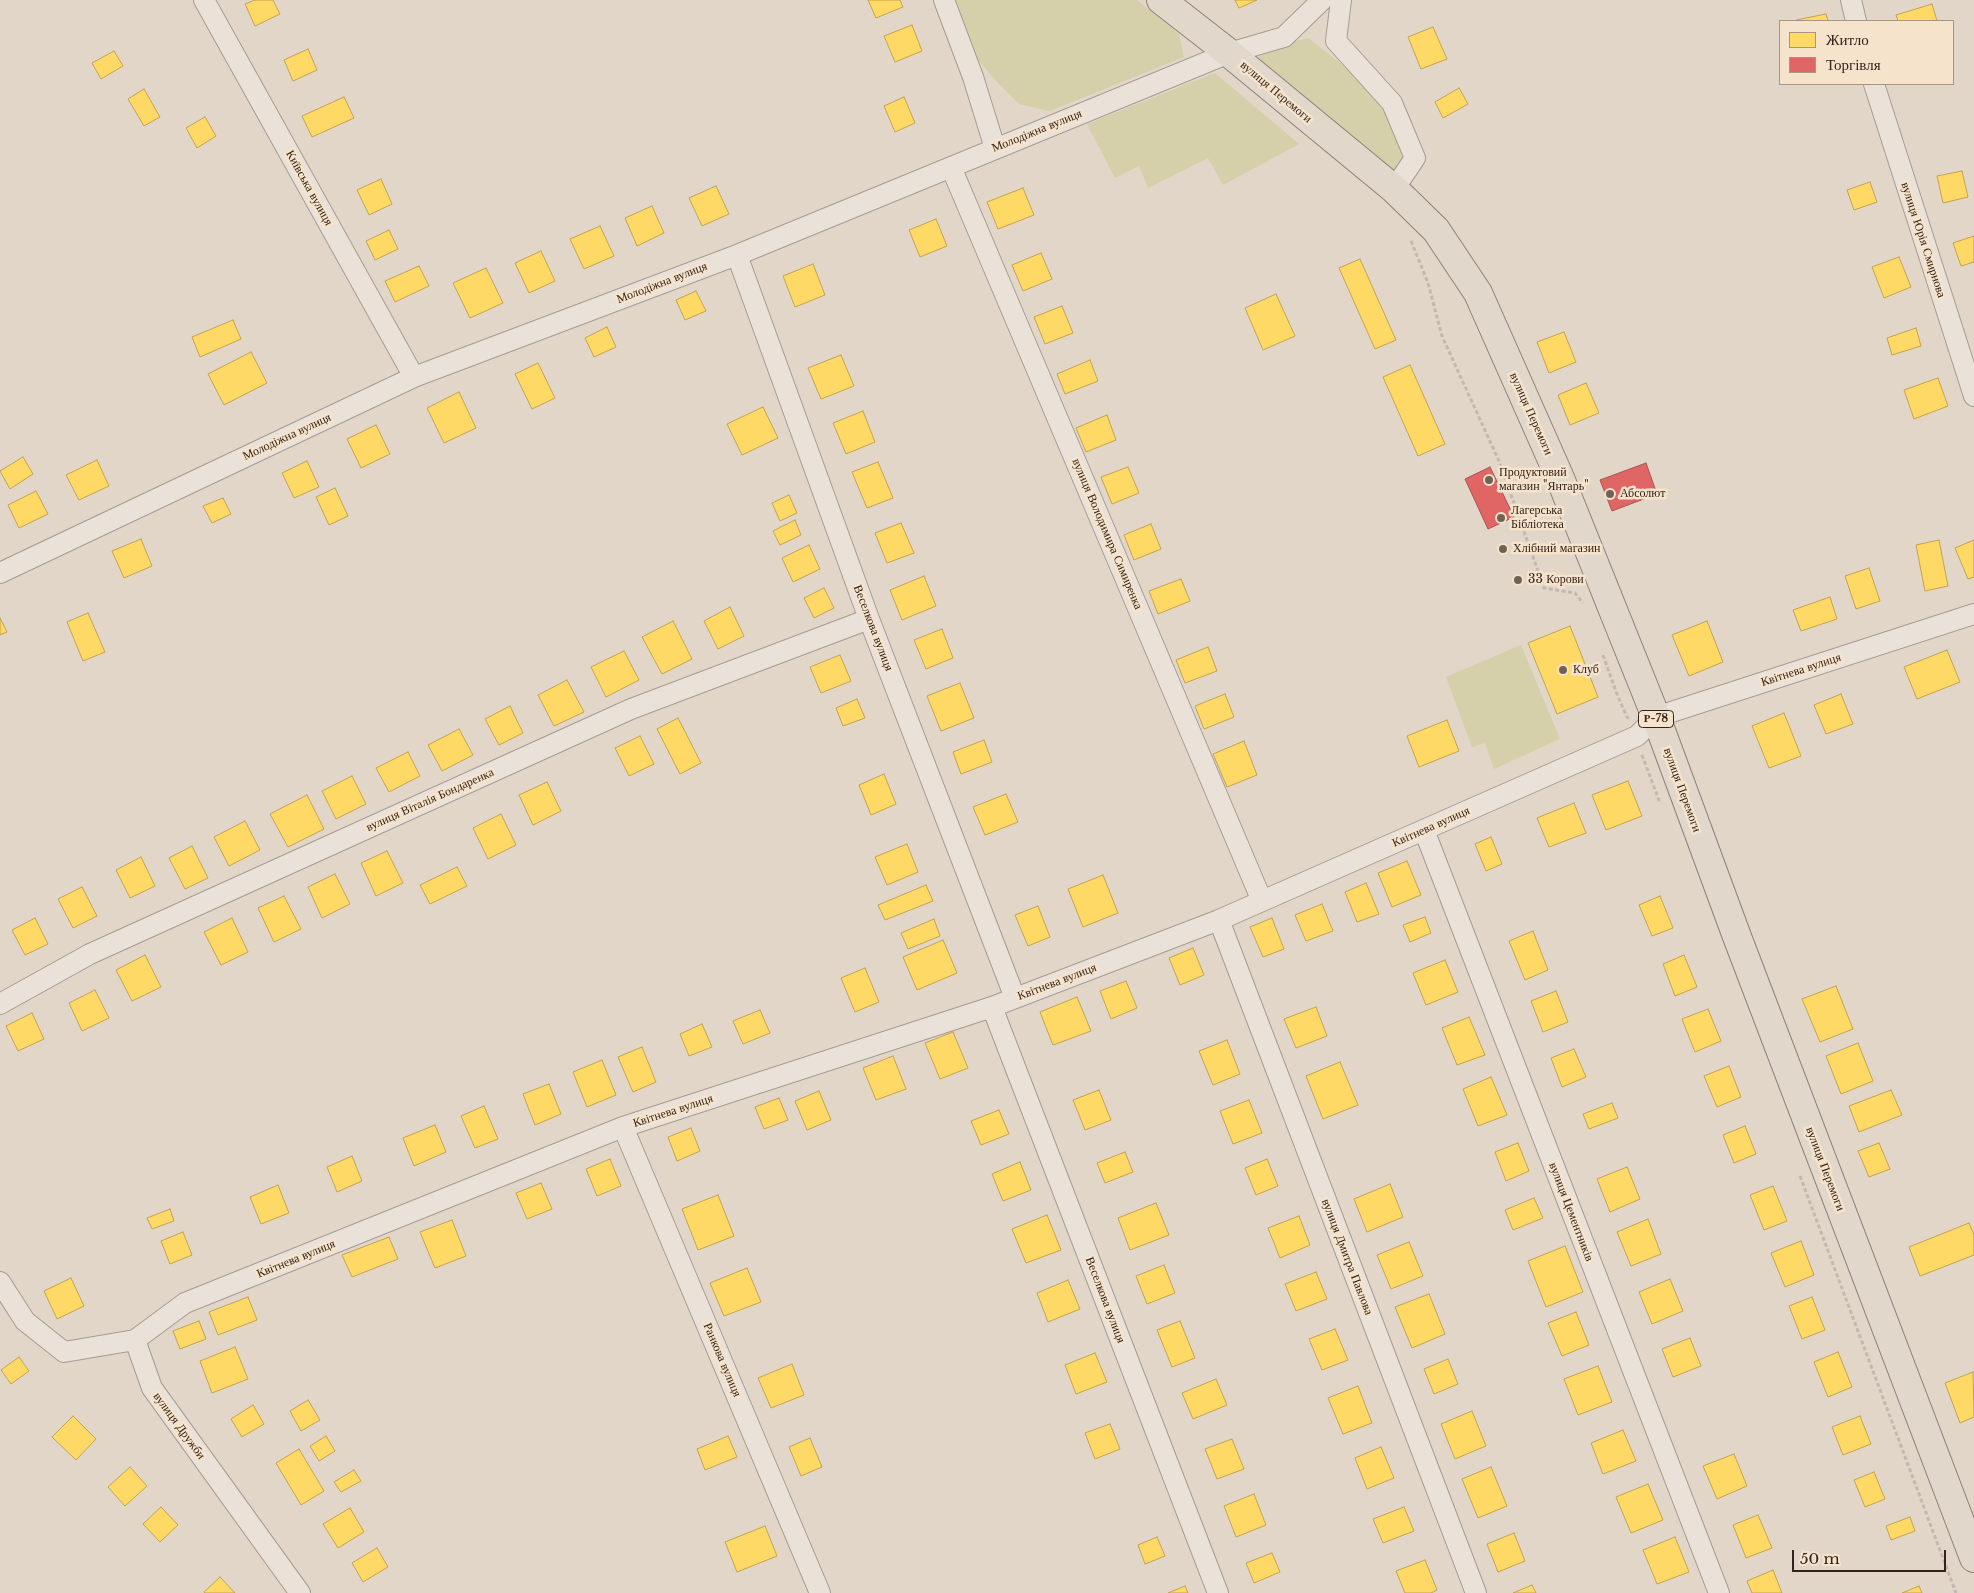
<!DOCTYPE html>
<html>
<head>
<meta charset="utf-8">
<style>
  body { margin:0 }
  #map { position:relative; width:1974px; height:1593px; overflow:hidden; background:#e2d6c8; font-family:"Libre Baskerville",serif }
  canvas { display:block }
  .legend { position:absolute; left:1779px; top:20px; width:175px; height:65px; box-sizing:border-box; background:#f5e3cc; border:1px solid #a89685; margin:0; padding:6px 9px; list-style:none; font-size:15px; color:#34231b }
  .legend li { display:flex; align-items:center; gap:10px; height:25px }
  .legend b { width:25px; border:1px solid #a89685 }
  .scale { position:absolute; left:1792px; top:1550px; width:154px; height:22px; box-sizing:border-box; border:2px solid #34231b; border-top:0; padding-left:6px; font-size:15px; line-height:18px; white-space:nowrap; color:#34231b; -webkit-text-stroke:4px #f5e3cc; paint-order:stroke }
</style>
</head>
<body>
<div id="map">
<canvas width="1974" height="1593"></canvas>
<ul class="legend">
<li><b style="height:14px;background:#ffd966"></b>Житло</li>
<li><b style="height:14px;background:#e06666"></b>Торгівля</li>
</ul>
<div class="scale">50 m</div>
</div>
<script>
const g = document.querySelector('canvas').getContext('2d');
g.lineJoin = 'round';
function fill(path, color) {
  g.fillStyle = color;
  g.fill(path, 'evenodd');
}
function poly(rows) {
  const path = new Path2D();
  for (const r of rows) {
    path.moveTo(r[0], r[1]);
    for (let i = 2; i < r.length; i += 2) path.lineTo(r[i], r[i + 1]);
  }
  return path;
}
function trace(path, color, width, dash) {
  g.strokeStyle = color;
  g.lineWidth = width;
  g.lineCap = dash ? 'butt' : 'round';
  g.setLineDash(dash || []);
  g.stroke(path);
}
function drawText(font, color, halo, rows, align = 'center') {
  g.font = font + ' "Libre Baskerville",serif';
  g.lineWidth = 5;
  g.setLineDash([]);
  g.textBaseline = 'middle';
  g.strokeStyle = halo;
  g.fillStyle = color;
  for (const [text, x, y, turn = 0] of rows) {
    g.save();
    g.translate(x, y);
    g.rotate((+turn || 0) * Math.PI / 180);
    g.textAlign = isNaN(turn) ? turn : align;
    if (halo) g.strokeText(text, 0, 0);
    g.fillText(text, 0, 0);
    g.restore();
  }
}
const green = poly([
  [952,0,1137,0,1179,34,1184,57,1050,111,1019,104,998,83,972,53],
  [1308,38,1357,76,1384,104,1397,136,1403,160,1396,175,1255,61,1268,48],
  [1215,73,1299,144,1223,185,1208,158,1148,188,1139,166,1115,178,1087,124],
  [1521,645,1560,739,1494,769,1485,743,1472,747,1446,677]
]);
const homes = poly([
  [255,0,273,0,280,14,255,26,245,4,255,0],
  [868,0,900,0,903,7,876,18,868,0],
  [1235,0,1257,0,1239,8,1235,0],
  [1932,4,1937,21,1898,21,1896,15,1932,4],
  [1826,14,1828,21,1797,21,1796,20,1826,14],
  [912,25,922,51,895,62,884,36,912,25],
  [1433,27,1447,59,1421,69,1408,37,1433,27],
  [308,49,317,70,293,81,284,60,308,49],
  [114,51,123,66,101,79,92,63,114,51],
  [1459,88,1468,104,1443,118,1435,102,1459,88],
  [144,89,160,117,144,126,128,99,144,89],
  [344,97,354,118,312,137,302,116,344,97],
  [904,97,915,123,895,132,884,106,904,97],
  [205,117,216,136,197,148,186,128,205,117],
  [1962,171,1968,197,1943,203,1937,176,1962,171],
  [381,179,392,204,369,215,357,190,381,179],
  [1870,182,1877,202,1854,210,1847,190,1870,182],
  [716,186,729,214,702,226,689,198,716,186],
  [1023,188,1034,215,998,229,987,202,1023,188],
  [652,206,664,233,637,246,625,218,652,206],
  [936,219,947,246,920,257,909,230,936,219],
  [600,226,614,256,584,269,570,239,600,226],
  [389,230,398,249,375,260,366,241,389,230],
  [1974,236,1974,262,1961,266,1953,243,1974,236],
  [541,251,555,281,529,293,515,263,541,251],
  [1041,253,1052,279,1023,291,1012,265,1041,253],
  [1899,257,1911,287,1884,298,1872,267,1899,257],
  [1360,259,1396,340,1375,349,1339,268,1360,259],
  [813,264,825,295,795,307,783,276,813,264],
  [419,266,429,286,395,302,385,281,419,266],
  [486,268,503,303,470,318,453,283,486,268],
  [696,291,706,311,685,320,676,300,696,291],
  [1276,294,1295,336,1263,350,1245,308,1276,294],
  [1062,306,1073,333,1045,344,1034,317,1062,306],
  [233,320,241,339,200,357,192,337,233,320],
  [607,327,616,347,594,357,585,338,607,327],
  [1916,328,1921,346,1892,355,1887,338,1916,328],
  [1564,332,1576,362,1549,373,1537,342,1564,332],
  [251,352,267,383,224,405,208,374,251,352],
  [841,355,854,386,821,399,808,368,841,355],
  [1090,360,1098,381,1065,394,1057,374,1090,360],
  [538,363,555,398,532,409,515,374,538,363],
  [1410,365,1445,444,1418,456,1383,377,1410,365],
  [1938,378,1948,406,1914,419,1904,390,1938,378],
  [1586,383,1599,413,1570,425,1558,395,1586,383],
  [459,392,476,428,444,443,427,408,459,392],
  [763,407,778,438,742,455,727,424,763,407],
  [863,411,875,442,846,454,833,423,863,411],
  [1107,415,1116,440,1086,452,1076,428,1107,415],
  [376,425,390,454,361,468,347,439,376,425],
  [23,457,33,474,10,489,0,471,23,457],
  [97,460,109,486,79,500,66,475,97,460],
  [307,461,319,487,294,498,282,473,307,461],
  [878,462,893,498,867,508,852,472,878,462],
  [1128,467,1139,493,1112,504,1101,477,1128,467],
  [335,488,348,516,329,525,316,497,335,488],
  [36,491,48,514,19,528,8,505,36,491],
  [789,495,797,513,780,521,772,503,789,495],
  [223,498,231,514,212,523,203,506,223,498],
  [795,520,801,535,780,545,773,531,795,520],
  [901,523,914,553,887,563,875,533,901,523],
  [1151,524,1161,549,1134,560,1124,535,1151,524],
  [141,539,152,566,124,578,112,551,141,539],
  [1939,540,1948,586,1925,591,1916,545,1939,540],
  [1974,540,1974,577,1968,579,1955,548,1974,540],
  [809,545,820,569,793,582,782,558,809,545],
  [1869,568,1880,601,1856,609,1845,576,1869,568],
  [924,576,936,606,902,620,890,590,924,576],
  [1181,579,1190,601,1158,614,1149,591,1181,579],
  [824,588,834,608,814,618,804,598,824,588],
  [1830,597,1837,619,1801,631,1793,610,1830,597],
  [730,607,744,636,718,649,704,621,730,607],
  [88,613,105,652,83,661,67,622,88,613],
  [0,618,7,632,0,635,0,618],
  [673,621,692,659,662,674,642,637,673,621],
  [1707,621,1723,662,1689,676,1672,635,1707,621],
  [1570,626,1598,697,1557,714,1528,643,1570,626],
  [942,629,953,658,926,669,914,640,942,629],
  [1208,647,1217,671,1185,683,1176,660,1208,647],
  [1947,650,1960,682,1917,699,1904,667,1947,650],
  [624,651,639,680,606,697,591,667,624,651],
  [840,655,851,681,821,693,810,667,840,655],
  [567,680,584,712,554,726,538,695,567,680],
  [960,683,974,718,941,731,927,696,960,683],
  [1225,694,1234,717,1204,729,1195,706,1225,694],
  [1841,694,1853,724,1826,734,1814,705,1841,694],
  [857,699,865,718,843,726,836,708,857,699],
  [510,706,523,733,499,745,485,719,510,706],
  [1784,713,1801,756,1769,768,1752,726,1784,713],
  [678,718,701,763,680,774,657,729,678,718],
  [1447,720,1459,751,1419,767,1407,736,1447,720],
  [459,729,473,755,442,771,428,745,459,729],
  [640,736,654,764,629,776,615,748,640,736],
  [984,740,992,762,961,774,953,752,984,740],
  [1244,741,1257,775,1227,787,1213,754,1244,741],
  [408,752,420,776,389,792,376,768,408,752],
  [884,774,896,804,871,815,859,785,884,774],
  [352,776,366,804,336,819,322,791,352,776],
  [1628,781,1642,816,1606,830,1592,795,1628,781],
  [547,782,561,811,533,825,519,795,547,782],
  [1006,794,1018,822,985,835,973,807,1006,794],
  [307,795,324,829,288,847,270,814,307,795],
  [1574,803,1586,833,1549,847,1537,818,1574,803],
  [501,814,516,845,488,859,473,828,501,814],
  [245,821,260,850,229,866,214,837,245,821],
  [1491,837,1502,864,1486,871,1475,844,1491,837],
  [907,844,918,872,887,885,875,857,907,844],
  [192,846,208,878,185,889,169,858,192,846],
  [387,851,403,883,376,896,361,863,387,851],
  [141,857,155,886,130,898,116,870,141,857],
  [1407,861,1421,895,1392,907,1378,873,1407,861],
  [457,867,467,886,430,904,420,885,457,867],
  [335,874,350,904,322,918,308,887,335,874],
  [1103,875,1118,913,1083,927,1068,889,1103,875],
  [1366,883,1379,914,1357,922,1345,892,1366,883],
  [926,885,933,901,885,920,878,905,926,885],
  [82,887,97,916,73,928,58,899,82,887],
  [284,896,301,929,274,942,258,908,284,896],
  [1660,896,1673,928,1652,936,1639,905,1660,896],
  [1322,904,1333,931,1306,941,1295,915,1322,904],
  [1038,906,1050,937,1028,946,1015,915,1038,906],
  [1425,917,1431,933,1410,942,1403,925,1425,917],
  [35,918,48,944,25,955,12,930,35,918],
  [232,918,248,952,221,965,204,932,232,918],
  [1272,918,1284,949,1263,957,1250,927,1272,918],
  [934,919,940,936,908,949,901,933,934,919],
  [1533,931,1548,970,1525,980,1509,941,1533,931],
  [943,940,957,973,917,990,903,957,943,940],
  [1193,948,1204,975,1180,985,1169,958,1193,948],
  [145,955,161,987,132,1001,116,970,145,955],
  [1684,955,1697,987,1675,996,1663,964,1684,955],
  [1445,960,1458,992,1426,1005,1413,973,1445,960],
  [865,968,879,1002,855,1012,841,978,865,968],
  [1126,981,1137,1008,1111,1019,1100,991,1126,981],
  [1836,986,1853,1029,1820,1042,1802,999,1836,986],
  [95,990,109,1018,82,1031,69,1003,95,990],
  [1556,991,1568,1022,1543,1032,1531,1001,1556,991],
  [1077,997,1091,1031,1053,1045,1040,1012,1077,997],
  [1316,1007,1327,1036,1296,1048,1284,1019,1316,1007],
  [1708,1009,1721,1041,1695,1052,1682,1019,1708,1009],
  [760,1010,770,1033,743,1044,733,1021,760,1010],
  [32,1013,44,1039,18,1051,6,1026,32,1013],
  [1469,1017,1485,1055,1457,1065,1442,1028,1469,1017],
  [702,1024,712,1047,689,1056,680,1034,702,1024],
  [953,1032,968,1068,940,1079,925,1043,953,1032],
  [1227,1040,1240,1074,1213,1085,1199,1051,1227,1040],
  [1858,1043,1873,1081,1841,1094,1826,1056,1858,1043],
  [642,1047,656,1082,633,1092,618,1057,642,1047],
  [1574,1049,1586,1077,1562,1087,1551,1058,1574,1049],
  [893,1056,906,1089,876,1100,863,1068,893,1056],
  [602,1060,616,1095,587,1107,573,1072,602,1060],
  [1340,1062,1358,1105,1323,1119,1306,1076,1340,1062],
  [1729,1066,1741,1097,1717,1107,1704,1076,1729,1066],
  [1491,1077,1507,1115,1478,1126,1463,1089,1491,1077],
  [549,1084,561,1114,535,1125,523,1094,549,1084],
  [1099,1090,1111,1120,1085,1130,1073,1100,1099,1090],
  [1891,1090,1902,1115,1859,1132,1849,1106,1891,1090],
  [819,1091,831,1120,807,1130,795,1101,819,1091],
  [779,1098,788,1120,764,1129,755,1107,779,1098],
  [1249,1100,1262,1133,1233,1144,1220,1111,1249,1100],
  [1612,1103,1618,1118,1589,1129,1583,1114,1612,1103],
  [484,1106,498,1139,475,1148,461,1116,484,1106],
  [999,1110,1009,1134,981,1145,971,1121,999,1110],
  [435,1125,446,1152,414,1166,403,1138,435,1125],
  [1745,1126,1756,1154,1734,1163,1723,1135,1745,1126],
  [691,1128,700,1151,677,1161,668,1137,691,1128],
  [1518,1143,1529,1171,1506,1181,1495,1152,1518,1143],
  [1879,1143,1890,1169,1869,1177,1858,1151,1879,1143],
  [1125,1152,1133,1172,1105,1183,1097,1163,1125,1152],
  [352,1156,362,1181,337,1192,327,1167,352,1156],
  [610,1159,621,1186,597,1196,586,1169,610,1159],
  [1267,1159,1278,1186,1256,1195,1245,1168,1267,1159],
  [1020,1162,1031,1190,1003,1201,992,1174,1020,1162],
  [1627,1167,1640,1199,1610,1212,1597,1179,1627,1167],
  [541,1183,552,1209,527,1219,516,1193,541,1183],
  [1390,1184,1403,1217,1367,1232,1354,1199,1390,1184],
  [278,1185,289,1213,261,1224,250,1197,278,1185],
  [1773,1186,1787,1221,1764,1230,1750,1195,1773,1186],
  [718,1195,734,1236,698,1250,682,1209,718,1195],
  [1534,1198,1543,1218,1513,1230,1505,1210,1534,1198],
  [1156,1203,1169,1235,1130,1250,1118,1218,1156,1203],
  [170,1209,174,1221,152,1229,147,1218,170,1209],
  [1047,1215,1061,1250,1026,1263,1012,1229,1047,1215],
  [1299,1216,1310,1245,1280,1258,1268,1228,1299,1216],
  [1648,1219,1661,1254,1631,1266,1617,1232,1648,1219],
  [452,1220,466,1256,435,1268,420,1232,452,1220],
  [1969,1223,1974,1235,1974,1255,1920,1276,1909,1247,1969,1223],
  [183,1232,192,1255,170,1264,161,1241,183,1232],
  [389,1237,398,1259,352,1277,342,1255,389,1237],
  [1801,1241,1814,1275,1785,1287,1771,1253,1801,1241],
  [1409,1242,1423,1276,1391,1289,1377,1255,1409,1242],
  [1565,1246,1583,1292,1546,1307,1528,1261,1565,1246],
  [1164,1265,1175,1293,1147,1304,1136,1276,1164,1265],
  [747,1268,761,1302,724,1316,710,1283,747,1268],
  [1316,1272,1327,1299,1296,1311,1285,1284,1316,1272],
  [71,1278,84,1306,57,1319,44,1291,71,1278],
  [1670,1279,1683,1311,1652,1324,1639,1292,1670,1279],
  [1068,1280,1080,1309,1048,1322,1037,1293,1068,1280],
  [1429,1294,1445,1334,1412,1348,1395,1307,1429,1294],
  [248,1297,257,1320,218,1335,209,1312,248,1297],
  [1812,1297,1825,1330,1802,1339,1789,1306,1812,1297],
  [1576,1312,1589,1345,1562,1356,1548,1323,1576,1312],
  [199,1321,206,1339,180,1349,173,1331,199,1321],
  [1180,1321,1195,1358,1172,1367,1157,1330,1180,1321],
  [1335,1329,1348,1360,1322,1370,1309,1339,1335,1329],
  [1690,1338,1701,1366,1673,1377,1662,1349,1690,1338],
  [235,1347,248,1379,212,1393,200,1361,235,1347],
  [1838,1352,1852,1387,1828,1397,1814,1362,1838,1352],
  [1095,1353,1107,1382,1076,1394,1065,1365,1095,1353],
  [19,1357,29,1371,11,1384,1,1370,19,1357],
  [1448,1359,1458,1384,1434,1394,1424,1369,1448,1359],
  [792,1364,804,1395,771,1408,758,1378,792,1364],
  [1598,1366,1612,1402,1578,1415,1564,1379,1598,1366],
  [1973,1372,1974,1417,1960,1423,1945,1383,1973,1372],
  [1216,1379,1227,1405,1193,1419,1182,1393,1216,1379],
  [1358,1386,1372,1423,1343,1434,1328,1398,1358,1386],
  [308,1400,320,1420,301,1431,290,1411,308,1400],
  [253,1405,264,1424,242,1437,231,1419,253,1405],
  [1472,1411,1486,1446,1455,1459,1441,1424,1472,1411],
  [73,1416,96,1439,76,1460,52,1437,73,1416],
  [1860,1416,1871,1444,1843,1455,1832,1427,1860,1416],
  [1110,1424,1120,1449,1095,1459,1085,1433,1110,1424],
  [1623,1430,1636,1461,1603,1474,1591,1443,1623,1430],
  [326,1436,335,1451,319,1461,310,1446,326,1436],
  [728,1436,737,1457,705,1470,697,1449,728,1436],
  [810,1438,822,1467,801,1476,789,1447,810,1438],
  [1232,1439,1244,1469,1217,1479,1205,1449,1232,1439],
  [1381,1447,1394,1478,1367,1489,1355,1458,1381,1447],
  [299,1449,324,1491,301,1505,276,1463,299,1449],
  [1734,1454,1747,1486,1717,1499,1703,1466,1734,1454],
  [130,1467,147,1486,125,1506,108,1487,130,1467],
  [1491,1467,1507,1506,1478,1518,1462,1479,1491,1467],
  [354,1470,361,1481,341,1492,334,1482,354,1470],
  [1874,1472,1885,1499,1865,1507,1854,1480,1874,1472],
  [1648,1484,1663,1520,1631,1533,1616,1497,1648,1484],
  [1254,1494,1266,1525,1236,1537,1224,1506,1254,1494],
  [161,1507,178,1525,160,1542,143,1524,161,1507],
  [1404,1507,1414,1531,1383,1543,1373,1519,1404,1507],
  [350,1508,364,1532,338,1548,323,1524,350,1508],
  [1758,1515,1772,1548,1746,1558,1733,1525,1758,1515],
  [1910,1517,1915,1531,1891,1540,1886,1526,1910,1517],
  [765,1526,777,1556,737,1572,725,1542,765,1526],
  [1514,1533,1525,1561,1498,1572,1487,1544,1514,1533],
  [1157,1537,1165,1556,1145,1564,1138,1545,1157,1537],
  [1675,1537,1689,1572,1657,1584,1643,1550,1675,1537],
  [377,1548,388,1567,363,1582,352,1563,377,1548],
  [1272,1553,1280,1572,1254,1583,1246,1563,1272,1553],
  [1425,1560,1437,1590,1431,1593,1405,1593,1396,1571,1425,1560],
  [1773,1570,1782,1593,1752,1593,1747,1581,1773,1570],
  [220,1577,235,1593,205,1593,204,1592,220,1577],
  [1532,1585,1536,1593,1513,1593,1532,1585],
  [1185,1586,1188,1593,1168,1593,1185,1586],
  [1919,1586,1922,1593,1902,1593,1919,1586]
]);
const shops = poly([
  [1646,463,1657,494,1612,511,1600,480,1646,463],
  [1490,467,1514,517,1488,529,1465,479,1490,467]
]);
const path = poly([
  [1411,241,1428,283,1442,336,1499,461,1544,588,1575,593,1583,603],
  [1603,655,1618,697,1628,719],
  [1642,755,1660,803],
  [1800,1176,1956,1593]
]);
const minor = poly([
  [204,0,414,377],
  [944,0,973,77,995,148],
  [1341,0,1336,41,1392,103,1415,158,1394,189],
  [1851,0,1856,21],
  [1874,84,1974,396],
  [951,167,1262,901],
  [737,255,869,619,1015,998],
  [0,573,414,377,737,255,1229,53,1284,37,1322,0],
  [1424,830,1719,1593],
  [1219,920,1476,1593],
  [0,1004,90,954,631,709,869,619],
  [992,1007,1218,1593],
  [623,1127,820,1593],
  [0,1282,25,1321,64,1352,135,1340,152,1388,300,1593],
  [135,1340,185,1303,623,1127,992,1007,1219,920,1637,736,1656,717,1974,614]
]);
const primary = poly([
  [1161,0,1229,53,1394,189,1436,230,1478,293,1560,478,1656,717,1736,934,1974,1558]
]);
const markers = [
  [1489,480,5,"#716258"],
  [1610,494,5,"#716258"],
  [1501,518,5,"#716258"],
  [1503,549,5,"#716258"],
  [1518,580,5,"#716258"],
  [1563,670,5,"#716258"]
];
const shields = [
  [1656,719,35]
];
const shieldNames = [
  ["Р-78",1656,719]
];
const streetNames = [
  ["вулиця Перемоги",1276,92,40],
  ["Молодіжна вулиця",1037,131,-22],
  ["Київська вулиця",309,188,61],
  ["вулиця Юрія Смирнова",1923,240,72],
  ["Молодіжна вулиця",662,283,-21],
  ["вулиця Перемоги",1531,414,66],
  ["Молодіжна вулиця",287,437,-25],
  ["вулиця Володимира Симиренка",1107,534,67],
  ["Веселкова вулиця",873,628,69],
  ["Квітнева вулиця",1801,670,-18],
  ["вулиця Перемоги",1682,790,70],
  ["вулиця Віталія Бондаренка",430,800,-24],
  ["Квітнева вулиця",1431,827,-24],
  ["Квітнева вулиця",1057,982,-21],
  ["Квітнева вулиця",673,1111,-18],
  ["вулиця Перемоги",1825,1169,69],
  ["вулиця Цементників",1571,1212,69],
  ["вулиця Дмитра Павлова",1347,1257,69],
  ["Квітнева вулиця",296,1259,-22],
  ["Веселкова вулиця",1105,1300,69],
  ["Ранкова вулиця",722,1360,67],
  ["вулиця Дружби",179,1426,54]
];
const poiNames = [
  ["Продуктовий",1499,473],
  ["магазин \"Янтарь\"",1499,487],
  ["Абсолют",1620,494],
  ["Лагерська",1511,511],
  ["Бібліотека",1511,525],
  ["Хлібний магазин",1513,549],
  ["33 Корови",1528,580],
  ["Клуб",1573,670]
];
fill(green, '#d5cfaa');
fill(homes, '#ffd966');
trace(homes, '#c2a250', 1);
fill(shops, '#e06666');
trace(shops, '#ac5250', 1);
trace(minor, '#a69b92', 22);
trace(primary, '#8c8179', 30);
trace(path, '#c2b9b1', 3, [4, 2.5]);
trace(minor, '#eae2d9', 20);
trace(primary, '#e2d7cb', 28);
for (const [x, y, r, color] of markers) {
  const dot = new Path2D();
  dot.arc(x, y, r, 0, 2 * Math.PI);
  g.fillStyle = color;
  g.fill(dot);
  trace(dot, '#f5e3cc', 2);
}
for (const [x, y, w] of shields) {
  const box = new Path2D();
  box.roundRect(x - w / 2, y - 8.5, w, 17, 4);
  g.fillStyle = '#f5e3cc';
  g.fill(box);
  trace(box, '#34231b', 1);
}
drawText('bold 11px', '#34231b', null, shieldNames);
drawText('12px', '#34231b', '#f5e3cc', streetNames);
drawText('12px', '#34231b', '#f5e3cc', poiNames, 'left');
</script>
</body>
</html>
